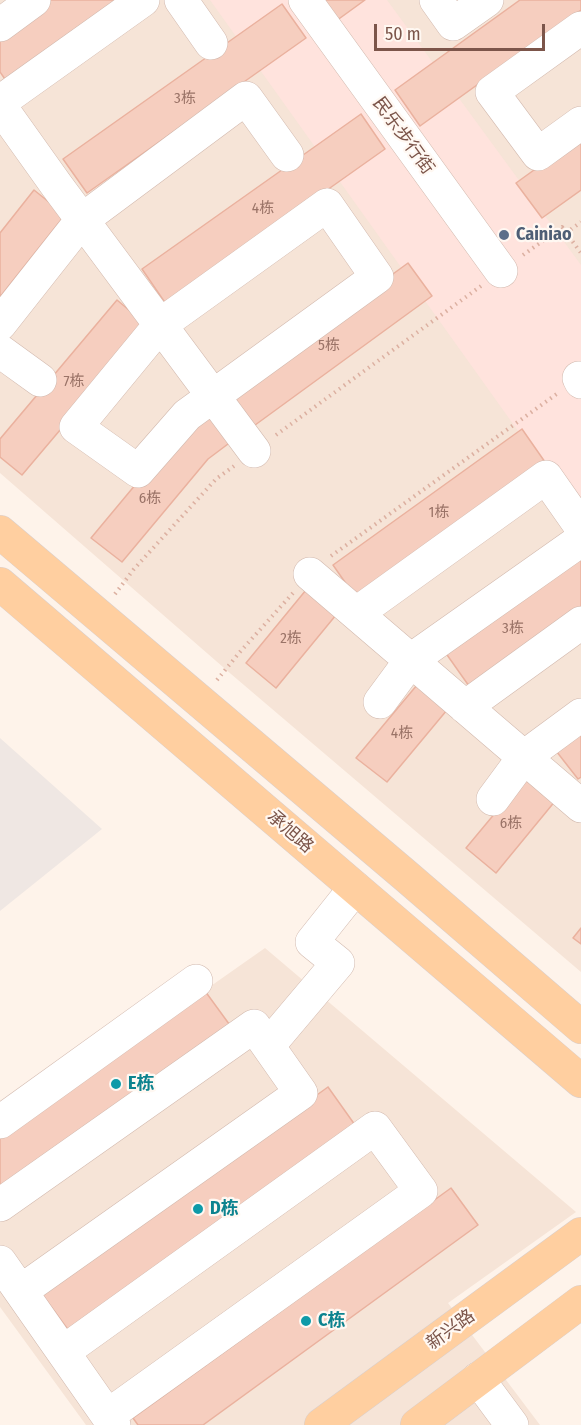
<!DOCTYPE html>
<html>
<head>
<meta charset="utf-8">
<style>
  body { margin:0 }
  #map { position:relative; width:581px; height:1425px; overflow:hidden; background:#fef3ea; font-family:"Fira Sans Condensed",sans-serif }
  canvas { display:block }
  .scale { position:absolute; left:374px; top:24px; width:171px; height:27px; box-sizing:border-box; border:3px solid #7c554a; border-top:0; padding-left:8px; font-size:18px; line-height:21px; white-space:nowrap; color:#7c554a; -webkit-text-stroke:4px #fff8f2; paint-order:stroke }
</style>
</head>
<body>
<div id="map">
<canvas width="581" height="1425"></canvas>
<div class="scale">50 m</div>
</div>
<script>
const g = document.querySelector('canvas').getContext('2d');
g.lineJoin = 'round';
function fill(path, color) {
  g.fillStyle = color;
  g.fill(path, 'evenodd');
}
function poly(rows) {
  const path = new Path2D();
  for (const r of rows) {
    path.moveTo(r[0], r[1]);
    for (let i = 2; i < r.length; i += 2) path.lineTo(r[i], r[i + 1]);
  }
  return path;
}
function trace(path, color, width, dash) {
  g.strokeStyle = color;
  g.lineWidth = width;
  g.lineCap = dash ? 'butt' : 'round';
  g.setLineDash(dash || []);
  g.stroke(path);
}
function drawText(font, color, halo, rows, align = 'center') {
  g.font = font + ' "Fira Sans Condensed","Noto Sans SC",sans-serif';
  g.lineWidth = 4.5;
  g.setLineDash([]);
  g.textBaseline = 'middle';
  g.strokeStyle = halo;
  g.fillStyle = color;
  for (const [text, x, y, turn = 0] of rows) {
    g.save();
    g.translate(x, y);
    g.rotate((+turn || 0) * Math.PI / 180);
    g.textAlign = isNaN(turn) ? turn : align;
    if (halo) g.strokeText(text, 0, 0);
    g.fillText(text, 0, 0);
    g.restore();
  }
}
const residential = poly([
  [0,0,581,0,581,972,231,674,0,473],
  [265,948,576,1212,448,1303,540,1425,86,1425,0,1307,0,1134]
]);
const commercial = poly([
  [210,0,387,0,581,265,581,519]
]);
const industrial = poly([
  [0,738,102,829,0,911]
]);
const building = poly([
  [49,0,122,0,7,82,0,72,0,35,49,0],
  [320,0,365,0,336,21,320,0],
  [520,0,581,0,581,10,420,126,395,90,520,0],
  [282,4,306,38,87,193,63,159,282,4],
  [361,114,385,149,166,304,142,269,361,114],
  [581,136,581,190,542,218,516,183,581,136],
  [34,190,65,215,0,297,0,233,34,190],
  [408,263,432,296,251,428,227,395,408,263],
  [117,300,148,326,22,475,0,457,0,439,117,300],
  [209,411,232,441,208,459,122,562,91,538,181,430,209,411],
  [522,429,545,462,356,598,333,565,522,429],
  [581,556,581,607,469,686,445,652,581,556],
  [306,590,336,615,276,688,246,663,306,590],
  [417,685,447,710,387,782,356,758,417,685],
  [581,726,581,777,578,779,553,747,581,726],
  [526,776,556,800,496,873,466,848,526,776],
  [581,928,581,944,573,938,581,928],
  [205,991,232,1028,0,1195,0,1139,205,991],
  [328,1087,355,1125,69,1331,41,1293,328,1087],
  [451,1188,478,1225,203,1425,138,1425,133,1418,451,1188]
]);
const path = poly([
  [566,233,581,222],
  [523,255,562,227,581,253],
  [276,435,481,286],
  [331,556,558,393],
  [115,594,134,569,216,479,234,466],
  [217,680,239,653,293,593]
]);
const minor = poly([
  [181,0,211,43],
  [305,0,501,271],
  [436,0,453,24,487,0],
  [0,25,34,0],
  [581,28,492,92,538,154,581,123],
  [0,102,143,0],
  [0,106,57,186,254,451],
  [327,205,377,277,187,415,138,471,76,427,160,325,327,205],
  [0,324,82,220,246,98,287,155],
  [0,351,40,380],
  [579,378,581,382],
  [310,574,581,806],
  [357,613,546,477,581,527],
  [380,702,411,660,581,540],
  [465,707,581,623],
  [493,799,524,757,581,715],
  [268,1046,338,963,312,942,355,888],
  [0,1122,196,981],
  [0,1205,254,1026,301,1093,21,1291],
  [0,1262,114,1425],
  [63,1352,375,1128,421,1191,110,1414],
  [478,1379,512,1425]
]);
const major = poly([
  [0,532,406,876,581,1027],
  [0,584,581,1081],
  [321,1425,581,1234],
  [417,1425,581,1302]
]);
const markers = [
  [504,235,6,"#5c6f8a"],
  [116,1084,6,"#0f9aa8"],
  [198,1209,6,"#0f9aa8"],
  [306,1321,6,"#0f9aa8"]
];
const numberNames = [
  ["3栋",185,99],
  ["4栋",263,209],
  ["5栋",329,346],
  ["7栋",74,382],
  ["6栋",150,499],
  ["1栋",439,513],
  ["3栋",513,629],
  ["2栋",291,639],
  ["4栋",402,734],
  ["6栋",511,824]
];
const streetNames = [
  ["民乐步行街",403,136,54],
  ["承旭路",290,832,41],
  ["新兴路",451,1330,-36]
];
const serviceNames = [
  ["Cainiao",516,235]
];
const cultureNames = [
  ["E栋",128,1084],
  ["D栋",210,1209],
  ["C栋",318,1321]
];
fill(residential, '#f6e4d7');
fill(commercial, '#ffe3dd');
fill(industrial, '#efe7e3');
fill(building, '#f6cebf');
trace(building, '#eab19e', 1.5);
trace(minor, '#d2b9ae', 34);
trace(major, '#dacfcc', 34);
trace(path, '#dcb0a1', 4, [1.5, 4.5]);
trace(minor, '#fff', 33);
trace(major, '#ffcfa0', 33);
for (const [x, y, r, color] of markers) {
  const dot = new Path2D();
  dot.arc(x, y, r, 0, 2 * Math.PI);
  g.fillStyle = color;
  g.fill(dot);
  trace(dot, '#fff8f2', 2);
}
drawText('15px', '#9a7367', null, numberNames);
drawText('18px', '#7c554a', '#fff8f2', streetNames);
drawText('bold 18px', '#4e5e75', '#fff8f2', serviceNames, 'left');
drawText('bold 18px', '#0d838f', '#fff8f2', cultureNames, 'left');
</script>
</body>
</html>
